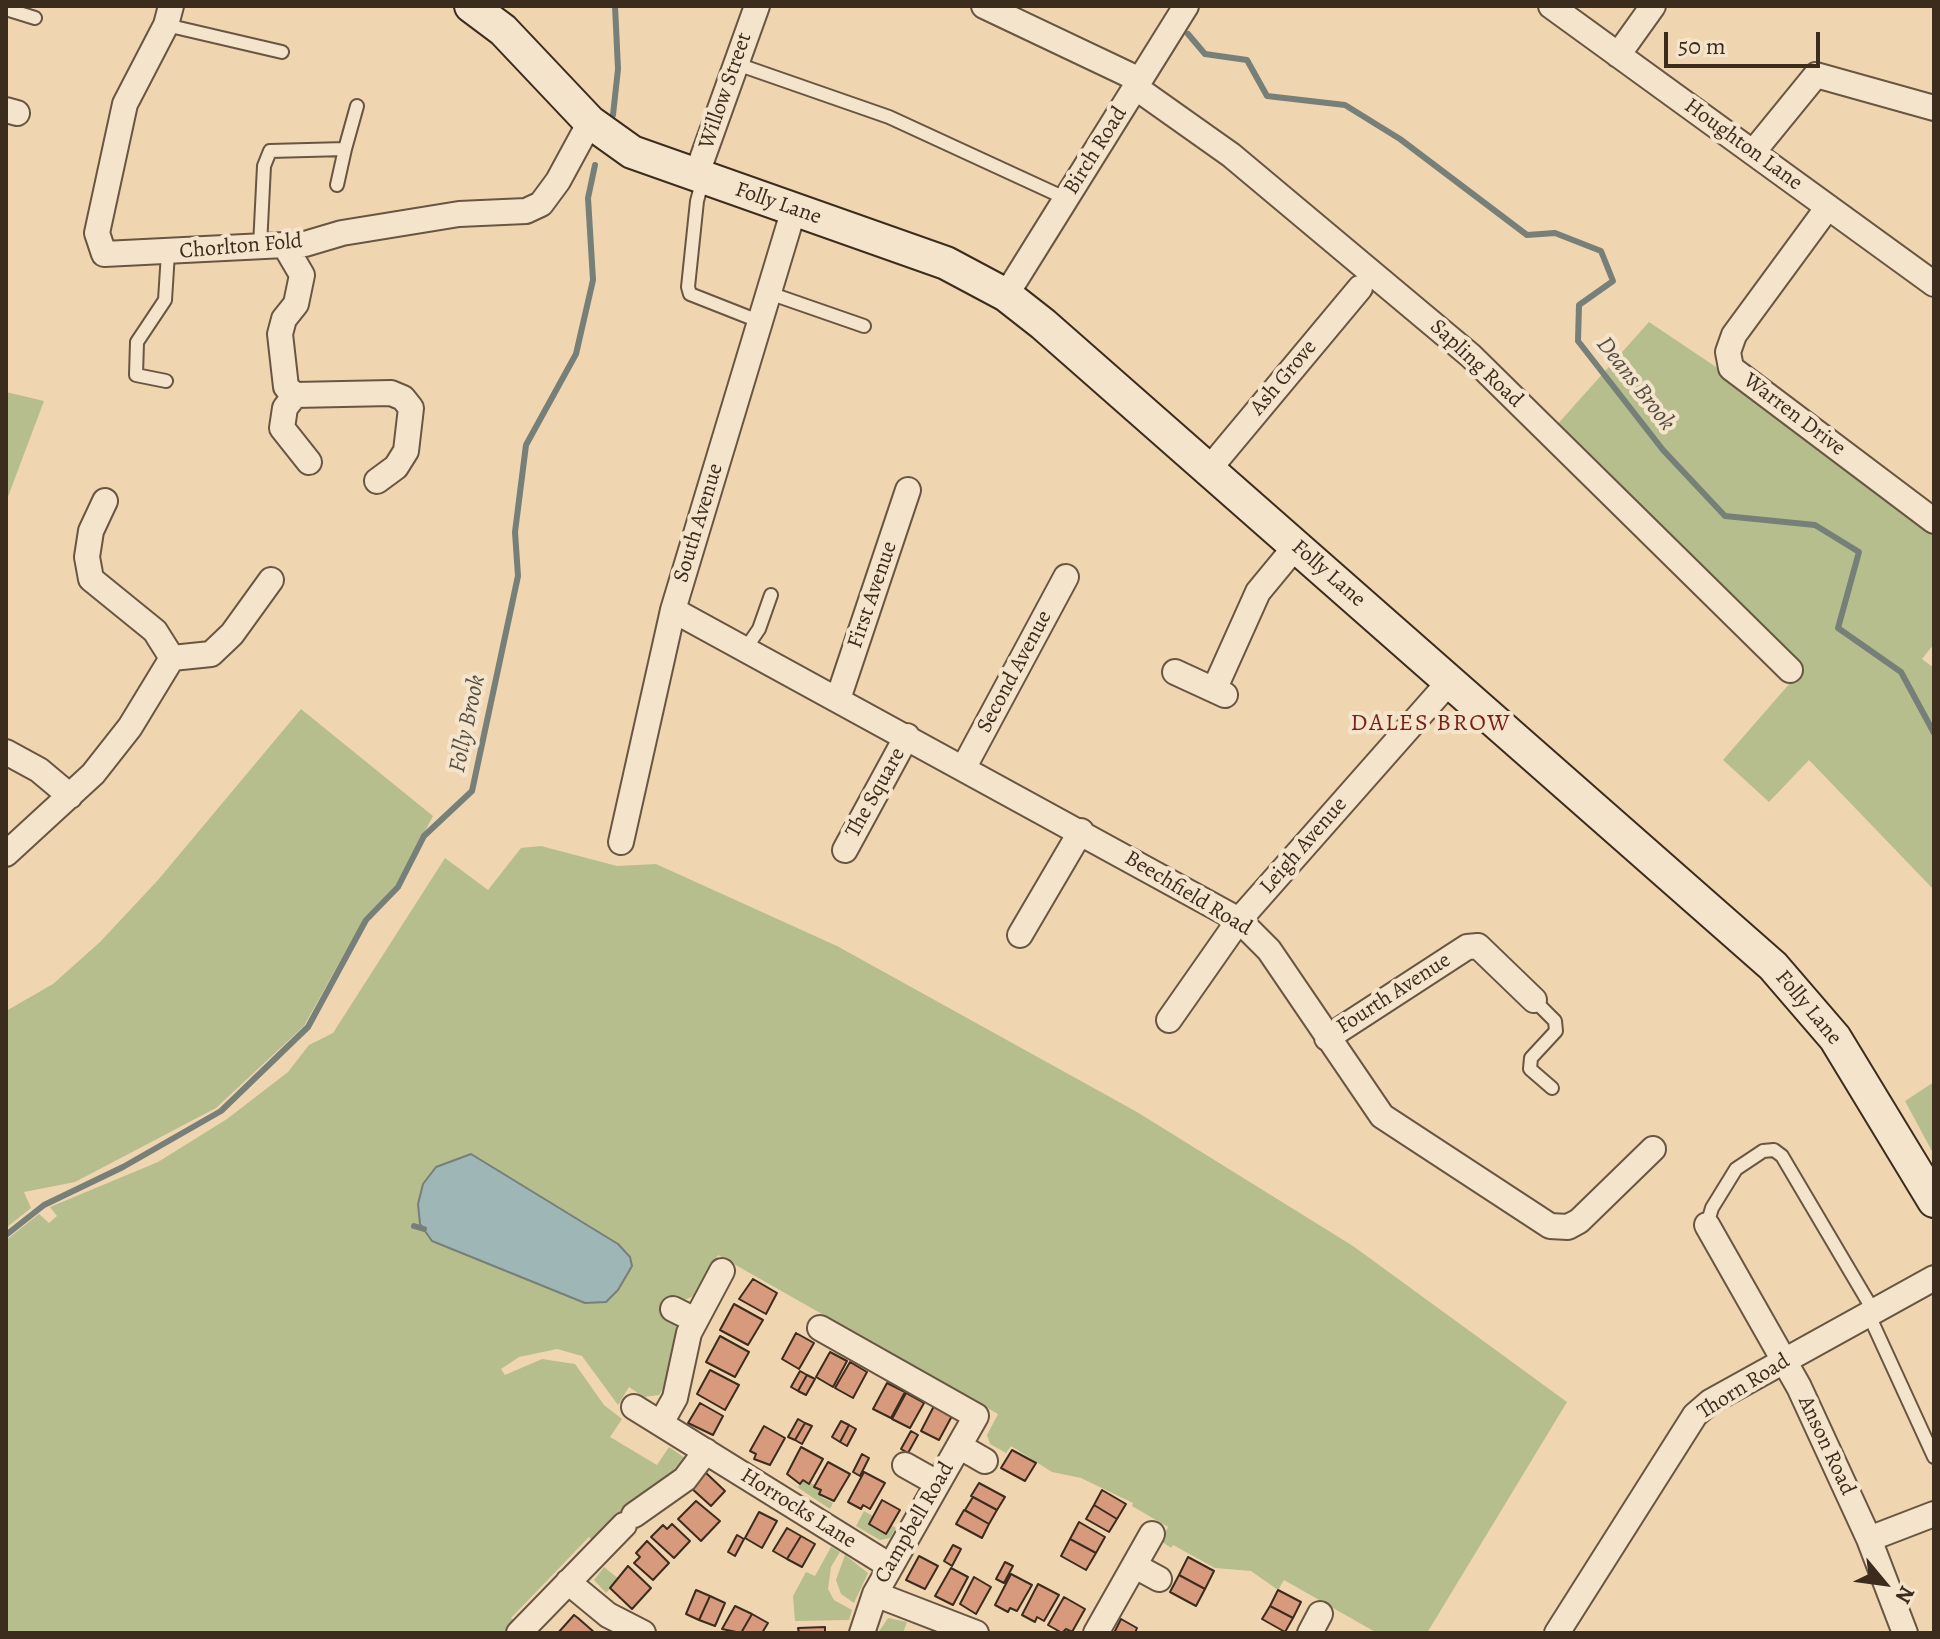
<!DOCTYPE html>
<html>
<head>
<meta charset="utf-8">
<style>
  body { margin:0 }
  #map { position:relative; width:1940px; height:1639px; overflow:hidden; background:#f0d5b1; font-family:Alegreya,serif }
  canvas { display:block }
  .frame { position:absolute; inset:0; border:8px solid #3b2c1d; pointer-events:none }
  .north { position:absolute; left:1844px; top:1543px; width:80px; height:80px; -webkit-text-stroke:6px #f5e4cc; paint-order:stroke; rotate:119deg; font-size:22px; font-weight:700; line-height:32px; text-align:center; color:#3b2c1d }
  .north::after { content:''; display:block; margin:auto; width:28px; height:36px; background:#3b2c1d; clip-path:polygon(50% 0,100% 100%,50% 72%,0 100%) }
  .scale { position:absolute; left:1664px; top:32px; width:156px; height:36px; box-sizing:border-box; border:4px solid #3b2c1d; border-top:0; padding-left:10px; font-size:24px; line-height:28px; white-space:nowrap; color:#3b2c1d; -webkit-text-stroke:6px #f5e4cc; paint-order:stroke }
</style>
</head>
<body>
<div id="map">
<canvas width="1940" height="1639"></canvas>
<div class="frame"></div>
<div class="north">N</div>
<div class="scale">50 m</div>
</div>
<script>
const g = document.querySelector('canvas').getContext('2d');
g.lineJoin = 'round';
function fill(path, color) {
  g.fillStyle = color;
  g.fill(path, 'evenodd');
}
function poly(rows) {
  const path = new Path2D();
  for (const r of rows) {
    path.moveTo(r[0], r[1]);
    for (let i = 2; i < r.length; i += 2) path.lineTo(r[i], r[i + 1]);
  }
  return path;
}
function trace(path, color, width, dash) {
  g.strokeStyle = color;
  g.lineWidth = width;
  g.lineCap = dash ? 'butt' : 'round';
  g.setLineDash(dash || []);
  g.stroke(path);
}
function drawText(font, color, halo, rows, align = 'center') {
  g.font = font + ' Alegreya,serif';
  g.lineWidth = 8;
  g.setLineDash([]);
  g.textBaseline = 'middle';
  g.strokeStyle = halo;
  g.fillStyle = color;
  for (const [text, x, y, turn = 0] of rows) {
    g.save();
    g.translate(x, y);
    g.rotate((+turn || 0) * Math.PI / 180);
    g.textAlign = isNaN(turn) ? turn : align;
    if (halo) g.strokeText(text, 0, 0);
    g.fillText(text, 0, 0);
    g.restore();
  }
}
const green = poly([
  [1649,322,1728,375,1934,530,1934,644,1922,659,1934,668,1934,890,1809,760,1769,802,1723,760,1804,667,1555,427],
  [6,392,44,401,6,502],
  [301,709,433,816,397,884,364,918,304,1026,216,1108,75,1182,24,1192,31,1208,6,1228,6,1011,53,984,100,942,158,880],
  [541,846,617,866,656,864,837,946,1137,1112,1353,1246,1567,1402,1427,1633,1377,1633,1284,1580,1278,1590,1251,1571,1215,1568,1173,1545,1171,1548,1161,1541,1168,1527,1132,1506,1133,1503,1081,1478,1052,1472,1011,1446,1006,1453,990,1444,987,1435,998,1414,718,1255,696,1295,682,1301,668,1298,660,1314,677,1327,668,1381,659,1395,644,1397,629,1387,618,1405,582,1356,557,1349,519,1357,501,1369,505,1375,542,1359,575,1364,604,1405,622,1419,610,1437,657,1465,669,1447,688,1460,677,1471,643,1492,594,1541,589,1537,511,1618,515,1622,508,1633,6,1633,6,1240,39,1214,49,1223,57,1216,50,1207,158,1162,227,1119,288,1072,309,1045,333,1033,445,858,488,890,521,848],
  [1934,1082,1934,1155,1905,1101],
  [785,1479,798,1487,803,1480,816,1485,821,1490,821,1497,833,1503,830,1509],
  [864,1511,873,1516,869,1524,886,1533,891,1525,896,1528,890,1538,880,1540,856,1526],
  [831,1547,840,1552,831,1567,828,1589,834,1600,852,1610,849,1620,795,1621,793,1596,806,1572,815,1576],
  [845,1555,868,1573,854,1603,841,1594,836,1580],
  [604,1567,619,1579,606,1593,594,1580],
  [888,1618,907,1622,903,1633,878,1633]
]);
const water = poly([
  [471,1154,618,1244,630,1257,632,1266,618,1290,606,1302,585,1303,432,1241,420,1224,418,1204,423,1184,436,1167,471,1154]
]);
const stream = poly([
  [1188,34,1205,54,1247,60,1267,96,1345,105,1400,139,1527,235,1555,233,1601,251,1613,281,1579,305,1578,341,1663,450,1725,516,1815,525,1859,552,1838,628,1901,672,1934,733],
  [613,115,618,69,615,6],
  [414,1226,424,1229],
  [6,1235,44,1205,123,1167,221,1111,308,1027,366,920,398,887,424,836,472,791,518,576,515,532,526,445,576,354,593,280,588,198,595,165]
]);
const building = poly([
  [753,1279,777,1293,766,1314,739,1299,753,1279],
  [734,1304,763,1320,748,1345,720,1330,734,1304],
  [796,1333,814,1343,799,1369,782,1359,796,1333],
  [720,1336,749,1352,735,1377,706,1362,720,1336],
  [830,1352,847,1361,833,1387,816,1377,830,1352],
  [850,1362,867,1372,853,1398,835,1388,850,1362],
  [710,1370,739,1385,725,1410,697,1394,710,1370],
  [800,1371,807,1375,798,1391,791,1387,800,1371],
  [807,1375,815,1379,806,1395,798,1391,807,1375],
  [887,1383,905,1392,891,1418,873,1409,887,1383],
  [906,1393,924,1403,910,1428,892,1419,906,1393],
  [700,1403,723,1416,713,1435,688,1423,700,1403],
  [934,1406,952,1416,939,1440,921,1431,934,1406],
  [798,1419,805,1423,795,1440,788,1437,798,1419],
  [841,1421,849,1425,840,1442,832,1437,841,1421],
  [805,1423,812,1426,802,1444,795,1440,805,1423],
  [849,1425,856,1429,847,1446,840,1442,849,1425],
  [764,1426,785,1438,770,1465,754,1459,756,1454,750,1451,764,1426],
  [911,1431,918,1435,908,1453,901,1449,911,1431],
  [801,1447,823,1459,809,1484,803,1480,800,1484,787,1474,801,1447],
  [1012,1450,1036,1463,1025,1481,1001,1468,1012,1450],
  [862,1454,869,1458,860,1476,853,1472,862,1454],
  [828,1462,850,1474,834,1501,819,1494,821,1490,814,1487,828,1462],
  [705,1472,725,1491,711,1506,690,1487,705,1472],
  [864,1472,885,1483,870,1509,863,1505,861,1509,848,1502,864,1472],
  [979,1483,1005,1497,997,1510,971,1496,979,1483],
  [1102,1490,1126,1504,1117,1519,1094,1505,1102,1490],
  [973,1497,997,1510,989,1524,965,1510,973,1497],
  [882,1500,900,1510,886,1534,869,1524,882,1500],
  [696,1501,720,1521,701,1541,678,1519,696,1501],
  [1094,1505,1117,1519,1109,1532,1086,1519,1094,1505],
  [964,1510,989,1524,982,1538,956,1524,964,1510],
  [759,1512,777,1521,762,1548,745,1538,759,1512],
  [1079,1522,1105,1537,1096,1553,1070,1539,1079,1522],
  [672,1524,690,1541,674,1558,651,1537,663,1525,667,1529,672,1524],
  [787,1528,801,1536,787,1559,773,1551,787,1528],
  [737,1535,744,1539,735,1556,728,1552,737,1535],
  [801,1536,815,1544,802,1567,787,1559,801,1536],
  [1070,1539,1096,1553,1086,1570,1061,1556,1070,1539],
  [647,1541,669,1563,653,1580,634,1563,640,1557,636,1553,647,1541],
  [953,1545,961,1549,952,1566,944,1561,953,1545],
  [919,1556,938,1566,925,1589,906,1580,919,1556],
  [1188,1557,1214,1571,1205,1589,1179,1575,1188,1557],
  [1005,1562,1013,1566,1004,1583,996,1579,1005,1562],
  [628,1566,651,1588,632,1609,610,1588,628,1566],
  [951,1568,968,1577,953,1605,935,1596,951,1568],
  [1011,1574,1032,1585,1017,1611,1010,1608,1008,1612,995,1605,1011,1574],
  [1179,1575,1205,1589,1196,1606,1170,1592,1179,1575],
  [974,1577,991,1587,976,1614,960,1604,974,1577],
  [1038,1584,1059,1595,1044,1621,1037,1617,1035,1622,1022,1615,1038,1584],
  [696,1590,710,1596,699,1620,686,1614,696,1590],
  [1278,1590,1301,1602,1293,1618,1270,1606,1278,1590],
  [710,1596,725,1603,715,1626,699,1620,710,1596],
  [1064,1597,1085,1609,1072,1632,1066,1629,1062,1633,1048,1625,1064,1597],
  [735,1606,752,1614,741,1633,722,1629,735,1606],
  [1270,1606,1293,1618,1285,1632,1262,1619,1270,1606],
  [752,1614,768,1623,762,1633,741,1633,752,1614],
  [574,1615,578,1618,595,1633,558,1633,574,1615],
  [1121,1619,1137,1628,1135,1633,1114,1633,1121,1619],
  [825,1627,825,1633,799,1633,798,1628,825,1627]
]);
const service = poly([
  [6,9,35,18],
  [166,25,282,52],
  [734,63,889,117,1067,199],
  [703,179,697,201,688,287,690,294,761,322],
  [337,185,345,149],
  [260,246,264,166,270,151,345,149,357,106],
  [769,293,864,326],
  [166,381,136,375,137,342,165,300,168,253],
  [746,648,759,629,771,595],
  [1534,1000,1555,1021,1556,1031,1531,1058,1530,1069,1552,1088],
  [1707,1225,1712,1208,1736,1169,1763,1151,1774,1150,1782,1156,1873,1310],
  [1868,1313,1934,1457]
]);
const minor = poly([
  [171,6,166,25,125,104,97,233,104,254,305,244,342,233,459,214,526,211,541,204,558,181,590,122],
  [984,6,1140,80],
  [1551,6,1934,284],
  [1618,55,1653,6],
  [1135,87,1231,155,1471,356,1790,670],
  [6,110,17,113],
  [1754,151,1816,75,1934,108],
  [696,176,757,6],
  [1828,207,1734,335,1728,352,1731,368,1934,521],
  [285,246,302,275,296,304,284,319,280,334,286,387,295,395,391,393,403,398,411,408,406,451,396,467,377,481],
  [1006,295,1186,6],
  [295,395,285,408,282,428,309,462],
  [1209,469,1360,288],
  [105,501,91,531,87,557,91,579,155,631,172,658],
  [673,610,1239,920,1269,950,1382,1116,1550,1226,1568,1227,1579,1221,1653,1149],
  [1175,672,1225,695],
  [1214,690,1258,592,1296,546],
  [838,699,908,490],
  [6,752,39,770,70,796],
  [964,767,1066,577],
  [621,842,673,610,794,209],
  [845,850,907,736],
  [6,854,93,774,130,727,172,658,211,654,232,634,271,580],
  [1020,935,1081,831],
  [1169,1020,1239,920,1450,681],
  [1327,1038,1467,947,1478,946,1534,1000],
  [1707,1225,1799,1387,1869,1539,1905,1633],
  [673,1309,695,1320],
  [820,1328,976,1416,875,1594,862,1633],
  [634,1407,890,1566],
  [661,1423,675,1398,689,1333,722,1271],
  [959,1446,985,1461],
  [905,1465,937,1483],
  [634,1515,685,1479,706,1451],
  [1869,1539,1934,1514],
  [1135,1566,1159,1579],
  [568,1582,608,1615,643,1633],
  [875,1594,976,1633],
  [519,1633,624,1525],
  [1096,1633,1152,1534],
  [1310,1633,1320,1614],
  [1557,1633,1695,1415,1710,1402,1934,1278]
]);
const secondary = poly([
  [471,6,503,30,590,122,632,152,946,263,1006,295,1043,324,1773,966,1835,1038,1934,1201]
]);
const streetNames = [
  ["Willow Street",726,91,-71],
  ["Houghton Lane",1743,145,36],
  ["Birch Road",1096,151,-58],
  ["Folly Lane",778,204,19],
  ["Chorlton Fold",241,247,-5],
  ["Sapling Road",1476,364,43],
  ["Ash Grove",1284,378,-50],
  ["Warren Drive",1794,415,37],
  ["South Avenue",699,523,-73],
  ["Folly Lane",1328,574,41],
  ["First Avenue",873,595,-71],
  ["Second Avenue",1015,672,-62],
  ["The Square",876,793,-61],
  ["Leigh Avenue",1304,846,-49],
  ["Beechfield Road",1188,894,31],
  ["Fourth Avenue",1394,994,-33],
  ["Folly Lane",1808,1008,50],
  ["Thorn Road",1744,1387,-32],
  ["Anson Road",1826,1446,65],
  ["Horrocks Lane",798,1509,32],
  ["Campbell Road",915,1523,-60]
];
const waterNames = [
  ["Deans Brook",1635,384,52],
  ["Folly Brook",468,724,-78]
];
const neighbourhoodNames = [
  ["DALES BROW",1431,724]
];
fill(green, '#b7be8d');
fill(water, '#9fb6b6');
trace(water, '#777f79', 2);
trace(stream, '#777f79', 6);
fill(building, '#d89a7d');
trace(building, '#3b2c1d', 2);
trace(service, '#685642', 16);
trace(minor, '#685642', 28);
trace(secondary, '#3b2c1d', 36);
trace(service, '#f5e4cc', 12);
trace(minor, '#f5e4cc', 24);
trace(secondary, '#f5e4cc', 32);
drawText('22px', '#3b2c1d', '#f5e4cc', streetNames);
drawText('italic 24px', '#544e43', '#f5e4cc', waterNames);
g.letterSpacing = '2px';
drawText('24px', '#7a1f14', '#f5e4cc', neighbourhoodNames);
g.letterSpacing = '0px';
</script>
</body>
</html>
